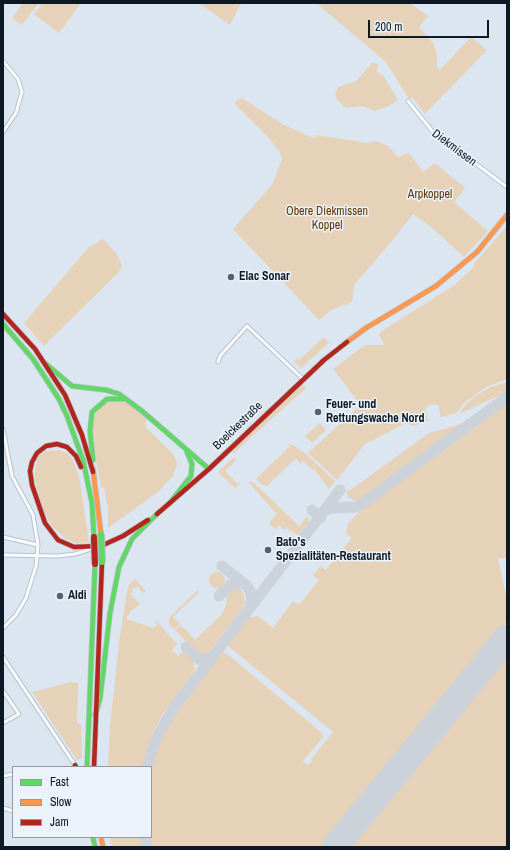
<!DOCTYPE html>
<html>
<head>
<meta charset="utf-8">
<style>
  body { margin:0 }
  #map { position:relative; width:510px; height:850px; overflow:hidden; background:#dce6f1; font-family:"Archivo Narrow",sans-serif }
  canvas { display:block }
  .frame { position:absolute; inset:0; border:4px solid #0c1823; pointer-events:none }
  .legend { position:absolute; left:12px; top:766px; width:140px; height:72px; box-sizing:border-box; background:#ebf2f9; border:1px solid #929ba3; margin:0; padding:5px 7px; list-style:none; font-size:12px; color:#0c1823 }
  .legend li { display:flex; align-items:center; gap:8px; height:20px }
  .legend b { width:20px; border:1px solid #929ba3 }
  .scale { position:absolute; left:368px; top:20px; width:121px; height:18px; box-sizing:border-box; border:2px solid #0c1823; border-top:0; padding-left:5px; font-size:12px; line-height:14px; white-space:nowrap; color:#0c1823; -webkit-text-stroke:3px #ebf2f9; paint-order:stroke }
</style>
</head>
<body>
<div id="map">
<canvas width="510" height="850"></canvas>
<div class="frame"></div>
<ul class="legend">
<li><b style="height:5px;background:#63d668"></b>Fast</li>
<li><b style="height:5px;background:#ff974d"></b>Slow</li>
<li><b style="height:5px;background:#b3261e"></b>Jam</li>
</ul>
<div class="scale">200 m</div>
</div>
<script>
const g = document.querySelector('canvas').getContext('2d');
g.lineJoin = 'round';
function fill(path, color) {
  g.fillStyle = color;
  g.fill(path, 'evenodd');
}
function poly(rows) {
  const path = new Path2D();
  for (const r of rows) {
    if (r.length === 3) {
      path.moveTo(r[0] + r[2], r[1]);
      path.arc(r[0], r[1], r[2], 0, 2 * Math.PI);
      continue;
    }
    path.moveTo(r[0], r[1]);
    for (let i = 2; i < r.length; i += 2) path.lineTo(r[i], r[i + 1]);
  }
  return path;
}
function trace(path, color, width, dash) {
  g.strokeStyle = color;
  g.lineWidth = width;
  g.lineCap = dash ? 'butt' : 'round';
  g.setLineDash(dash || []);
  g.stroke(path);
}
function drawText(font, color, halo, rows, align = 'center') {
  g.font = font + ' "Archivo Narrow",sans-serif';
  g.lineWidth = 3;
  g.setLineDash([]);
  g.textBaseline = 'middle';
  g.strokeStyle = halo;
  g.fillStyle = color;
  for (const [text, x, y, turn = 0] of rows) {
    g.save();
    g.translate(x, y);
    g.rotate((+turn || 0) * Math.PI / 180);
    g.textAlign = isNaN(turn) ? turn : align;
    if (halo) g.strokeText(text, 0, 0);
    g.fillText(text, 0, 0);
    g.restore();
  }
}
const green = poly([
  [23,3,39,3,22,25,12,18],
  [43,3,81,3,59,33,34,14],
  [199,3,241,3,230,25],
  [316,3,410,3,428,16,419,27,434,44,437,55,437,67,440,70,471,37,487,50,425,114,412,97,409,99,386,62],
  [373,62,378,65,377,72,383,75,398,100,389,106,375,111,362,106,347,108,343,106,336,98,335,93,339,87,356,81],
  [242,98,284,125,314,138,317,135,368,143,376,141,388,146,398,157,409,153,423,172,435,163,465,188,454,202,488,231,464,257,431,227,413,214,392,241,354,285,352,302,331,310,319,320,233,229,272,185,282,159,280,153,269,138,235,104,237,100],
  [507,226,507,379,486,387,464,403,456,413,440,417,439,406,435,404,429,405,425,409,428,421,414,426,406,423,365,444,337,480,308,453,361,405,333,369,365,345,384,345,379,333,453,286,474,267,473,265],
  [103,239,117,254,122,266,119,272,44,346,24,323,88,248],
  [324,337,329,343,301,368,294,361,297,358,299,360],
  [507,382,507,392,459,414,466,404,477,395,491,387],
  [303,385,307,387,234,453,232,451,297,388],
  [109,400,122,401,130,404,147,419,145,423,147,428,174,455,177,464,173,476,158,492,108,528,108,508,104,488,101,487,96,461,92,425,97,408],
  [507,401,507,557,498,559,507,600,507,621,322,847,152,847,150,837,151,772,160,742,171,719,221,652,226,653,321,732,323,737,303,761,308,765,312,761,311,759,333,732,227,645,247,618,258,616,273,628,293,601,299,605,319,580,313,575,320,566,326,570,352,538,346,533,348,524,357,514,477,426,500,405],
  [464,422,465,423,360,500,355,501,348,497,346,490,349,491,429,433,455,426],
  [320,423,326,430,312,443,305,436],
  [288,444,292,444,306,454,335,481,329,489,314,469,312,470,303,461,300,464,296,458,267,486,262,485,256,479,289,447,292,449,292,448],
  [58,450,67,453,73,460,79,476,89,542,76,543,66,539,51,525,41,505,34,476,38,457,45,451],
  [234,457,236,460,225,471,238,484,240,482,240,484,235,488,218,472],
  [248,482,253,482,299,526,307,516,308,517,308,523,298,535,286,528,284,530,279,525,276,529,269,525,271,520,277,514],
  [217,580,8],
  [135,579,146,591,143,593,138,587,131,589,133,592,130,594,140,604,131,611,126,619,153,628,157,625,154,618,177,644,172,650,178,656,183,651,193,660,195,668,193,673,163,714,153,732,143,767,108,767,110,726,119,643,127,591,130,583],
  [233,588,240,589,243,593,245,602,242,609,209,652,202,655,197,653,175,630,181,625,195,640,221,615,227,604,226,597],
  [198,590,198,593,173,617,180,624,174,629,169,624,169,618],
  [507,656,507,847,350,847],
  [71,682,78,683,77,723,81,724,82,758,77,760,32,692],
  [110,837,140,837,142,847,112,847]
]);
const taxiway = poly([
  [312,510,321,517],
  [326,510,331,508,356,507,362,504,507,397],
  [222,566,246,585],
  [219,596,230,585,242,583,246,585,250,591,252,599,250,605],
  [186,647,200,660,212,657],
  [147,767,157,737,175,706,340,490],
  [145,837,147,847]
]);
const runway = poly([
  [335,847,507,638]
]);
const street = poly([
  [3,61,18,79,22,92,16,113,3,132],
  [408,101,433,132,507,187],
  [218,362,220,356,247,326,302,378],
  [3,429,12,476,33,515,38,545,36,566,26,598,16,615,3,628],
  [3,537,38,545],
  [3,555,58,556,75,554,94,548],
  [3,657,75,765],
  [3,691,19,714,3,723],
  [3,776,13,774],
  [3,808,13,811]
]);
const fast = poly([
  [3,324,33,359,59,399,67,416,83,460,92,503,94,537],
  [46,364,72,386,106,390,119,394,142,411,209,469],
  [93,460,90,431,92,412,107,399,123,399],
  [169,504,191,476,192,464,187,452],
  [95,715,100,699,110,613,119,567,132,539,159,512],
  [87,767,95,564],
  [93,837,95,847]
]);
const slow = poly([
  [347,342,366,328,436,286,477,252,507,215],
  [93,469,101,534],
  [101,837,103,847]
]);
const jam = poly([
  [3,314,35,349,65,395,82,435,93,472],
  [81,467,76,456,67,447,57,444,46,446,37,453,32,462,30,471,32,485,45,523,58,540,74,547,99,546],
  [157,514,209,469,324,360,347,342],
  [101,546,123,536,148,520],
  [75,765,76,767],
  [94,767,102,562]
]);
const fastBridge = poly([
  [101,534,102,562]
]);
const jamBridge = poly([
  [94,537,95,564]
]);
const markers = [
  [231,277,4,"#55606b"],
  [318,412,4,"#55606b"],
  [268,550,4,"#55606b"],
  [60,596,4,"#55606b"]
];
const streetNames = [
  ["Diekmissen",454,148,37],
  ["Boelckestraße",238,426,-44]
];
const parkNames = [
  ["Arpkoppel",430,195],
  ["Obere Diekmissen",327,212],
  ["Koppel",327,226]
];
const poiNames = [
  ["Elac Sonar",239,277],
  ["Feuer- und",326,405],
  ["Rettungswache Nord",326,419],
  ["Bato's",276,543],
  ["Spezialitäten-Restaurant",276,557],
  ["Aldi",68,596]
];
fill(green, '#e6d1b9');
trace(taxiway, '#ccd2d9', 11);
trace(runway, '#ccd2d9', 27);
trace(street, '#b8c3ce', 5);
trace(fast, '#b8c3ce', 6);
trace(slow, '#b8c3ce', 6);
trace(jam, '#b8c3ce', 6);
trace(street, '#fafbfd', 3);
trace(fast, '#63d668', 4.5);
trace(slow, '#ff974d', 4.5);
trace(jam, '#b3261e', 4.5);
trace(fastBridge, '#b8c3ce', 8, []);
trace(jamBridge, '#b8c3ce', 8, []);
trace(fastBridge, '#63d668', 6);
trace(jamBridge, '#b3261e', 6);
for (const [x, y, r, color] of markers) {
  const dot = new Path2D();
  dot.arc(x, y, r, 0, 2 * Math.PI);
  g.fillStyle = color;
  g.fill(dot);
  trace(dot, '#ebf2f9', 1.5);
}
drawText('12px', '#0c1823', '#ebf2f9', streetNames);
drawText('12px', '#593602', '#ebf2f9', parkNames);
drawText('bold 12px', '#0c1823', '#ebf2f9', poiNames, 'left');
</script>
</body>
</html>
